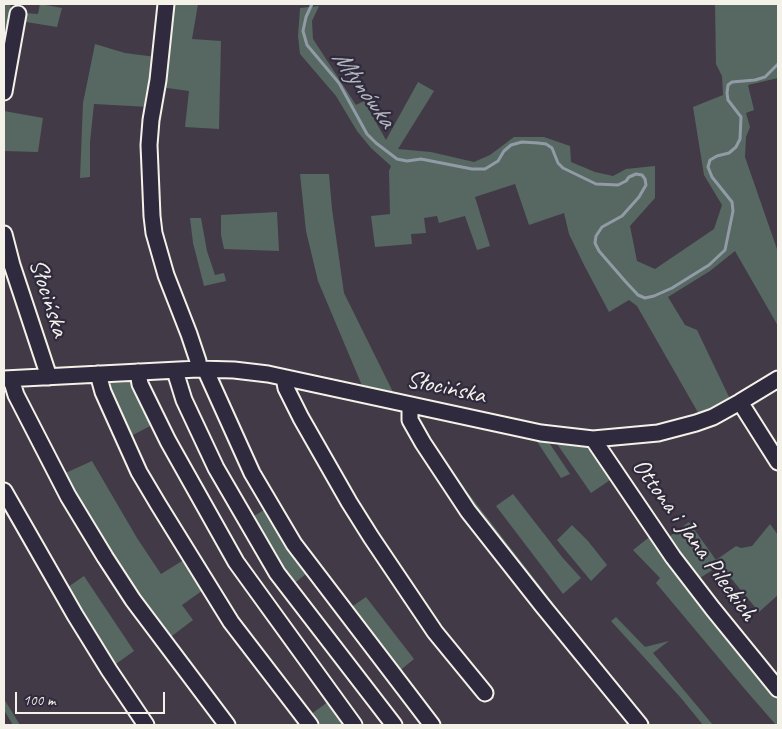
<!DOCTYPE html>
<html>
<head>
<meta charset="utf-8">
<style>
  body { margin:0 }
  #map { position:relative; width:782px; height:729px; overflow:hidden; background:#433a47; font-family:Caveat,sans-serif }
  canvas { display:block }
  .frame { position:absolute; inset:0; border:5px solid #f4f1e8; pointer-events:none }
  .scale { position:absolute; left:15px; top:692px; width:150px; height:22px; box-sizing:border-box; border:2px solid #f4f1e8; border-top:0; padding-left:6px; font-size:15px; line-height:18px; white-space:nowrap; color:#f4f1e8; -webkit-text-stroke:4px #2f2a3d; paint-order:stroke }
</style>
</head>
<body>
<div id="map">
<canvas width="782" height="729"></canvas>
<div class="frame"></div>
<div class="scale">100 m</div>
</div>
<script>
const g = document.querySelector('canvas').getContext('2d');
g.lineJoin = 'round';
function fill(path, color) {
  g.fillStyle = color;
  g.fill(path, 'evenodd');
}
function poly(rows) {
  const path = new Path2D();
  for (const r of rows) {
    path.moveTo(r[0], r[1]);
    for (let i = 2; i < r.length; i += 2) path.lineTo(r[i], r[i + 1]);
  }
  return path;
}
function trace(path, color, width, dash) {
  g.strokeStyle = color;
  g.lineWidth = width;
  g.lineCap = dash ? 'butt' : 'round';
  g.setLineDash(dash || []);
  g.stroke(path);
}
function drawText(font, color, halo, rows, align = 'center') {
  g.font = font + ' Caveat,sans-serif';
  g.lineWidth = 4.5;
  g.setLineDash([]);
  g.textBaseline = 'middle';
  g.strokeStyle = halo;
  g.fillStyle = color;
  for (const [text, x, y, turn = 0] of rows) {
    g.save();
    g.translate(x, y);
    g.rotate((+turn || 0) * Math.PI / 180);
    g.textAlign = isNaN(turn) ? turn : align;
    if (halo) g.strokeText(text, 0, 0);
    g.fillText(text, 0, 0);
    g.restore();
  }
}
const green = poly([
  [4,4,10,4,13,15,4,65],
  [40,4,62,8,57,27,20,21,23,13,38,14],
  [170,4,198,4,192,39,221,41,219,129,185,127,189,91,160,87],
  [715,4,778,4,778,78,748,85,754,110,746,113,750,127,746,137,745,157,778,252,778,326,735,251,710,271,668,297,685,325,697,330,730,399,728,402,700,416,637,306,629,300,609,312,584,265,569,234,564,213,529,225,515,184,475,197,490,246,477,250,465,216,439,223,437,216,424,218,426,233,411,234,412,244,375,247,371,216,390,214,389,171,391,166,371,148,357,131,336,96,300,54,298,36,300,8,319,6,312,21,313,39,356,105,364,101,386,140,418,82,434,91,398,149,431,152,474,162,490,155,514,137,544,137,570,146,571,162,595,172,613,176,626,169,655,166,655,198,630,226,637,261,655,269,714,229,722,205,704,175,693,107,723,95,722,76,716,64],
  [95,44,125,53,156,57,149,107,94,104,90,142,90,177,80,178,83,103],
  [4,111,43,118,38,152,4,151],
  [300,174,329,174,332,209,344,293,393,392,390,395,363,388,318,281,306,231],
  [277,212,279,251,224,249,221,235,221,215],
  [190,218,201,218,207,251,215,275,224,273,226,281,204,286,193,243],
  [137,382,156,423,127,438,104,383],
  [414,417,419,417,431,438,468,493,553,603,548,608,467,501],
  [536,440,550,444,570,474,561,478],
  [557,444,593,448,613,478,591,493],
  [92,461,137,538,161,574,187,558,206,588,182,605,193,620,168,639,162,634,61,475],
  [513,494,562,557,581,578,563,594,496,506],
  [269,507,310,571,292,585,249,519],
  [689,522,716,560,736,546,741,548,752,546,770,524,778,535,778,595,759,612,720,565,697,580,666,539],
  [572,525,588,541,607,565,591,581,557,540],
  [652,535,778,695,778,725,776,725,743,687,656,583,660,578,633,550],
  [84,576,134,651,113,666,65,589],
  [366,597,414,659,397,673,347,610],
  [616,617,645,647,669,641,653,653,713,725,703,725,681,698,611,621],
  [4,699,20,725,13,725,4,710],
  [332,699,351,725,313,725,307,717]
]);
const stream = poly([
  [312,4,306,17,303,31,307,45,339,83,367,134,376,143,397,159,407,161,421,159,472,169,485,169,498,161,504,151,511,145,522,142,538,143,546,144,552,148,558,163,563,168,596,184,618,185,626,181,629,177,636,174,642,175,645,179,646,185,639,197,622,216,602,227,596,236,595,243,599,251,625,281,638,295,645,298,654,296,672,288,709,265,725,250,733,211,732,202,712,177,708,167,710,160,717,156,729,153,736,147,740,139,741,117,728,100,727,93,728,85,732,82,755,80,765,77,778,64]
]);
const minor = poly([
  [166,4,158,80,151,120,149,145,152,216,154,233,166,275,189,334,198,361,198,369],
  [4,92,18,14],
  [4,234,12,265,49,377],
  [205,369,252,473,294,544,432,725],
  [175,371,184,400,216,468,277,573,394,725],
  [138,372,140,384,168,441,236,562,354,725],
  [98,374,103,392,139,472,158,504,231,622,310,725],
  [284,378,286,388,301,418,349,502,371,537,435,632,485,693],
  [4,379,198,369,234,370,268,374,541,433,593,439,658,433,696,423,713,417,740,402,778,379],
  [11,379,16,395,68,496,105,557,133,600,227,725],
  [740,402,778,462],
  [410,405,410,420,423,443,468,511,542,605,640,725],
  [593,439,673,557,713,609,778,689],
  [4,491,75,615,109,670,146,725]
]);
const streetNames = [
  ["Słocińska",48,298,72],
  ["Słocińska",446,388,12],
  ["Ottona i Jana Pileckich",694,540,54]
];
const waterNames = [
  ["Młynówka",363,89,54]
];
fill(green, '#566861');
trace(stream, '#919ba6', 3);
trace(minor, '#f4f1e8', 19);
trace(minor, '#2f2a3d', 15);
drawText('25px', '#f4f1e8', '#2f2a3d', streetNames);
drawText('italic 26px', '#b2b7bc', '#2f2a3d', waterNames);
</script>
</body>
</html>
